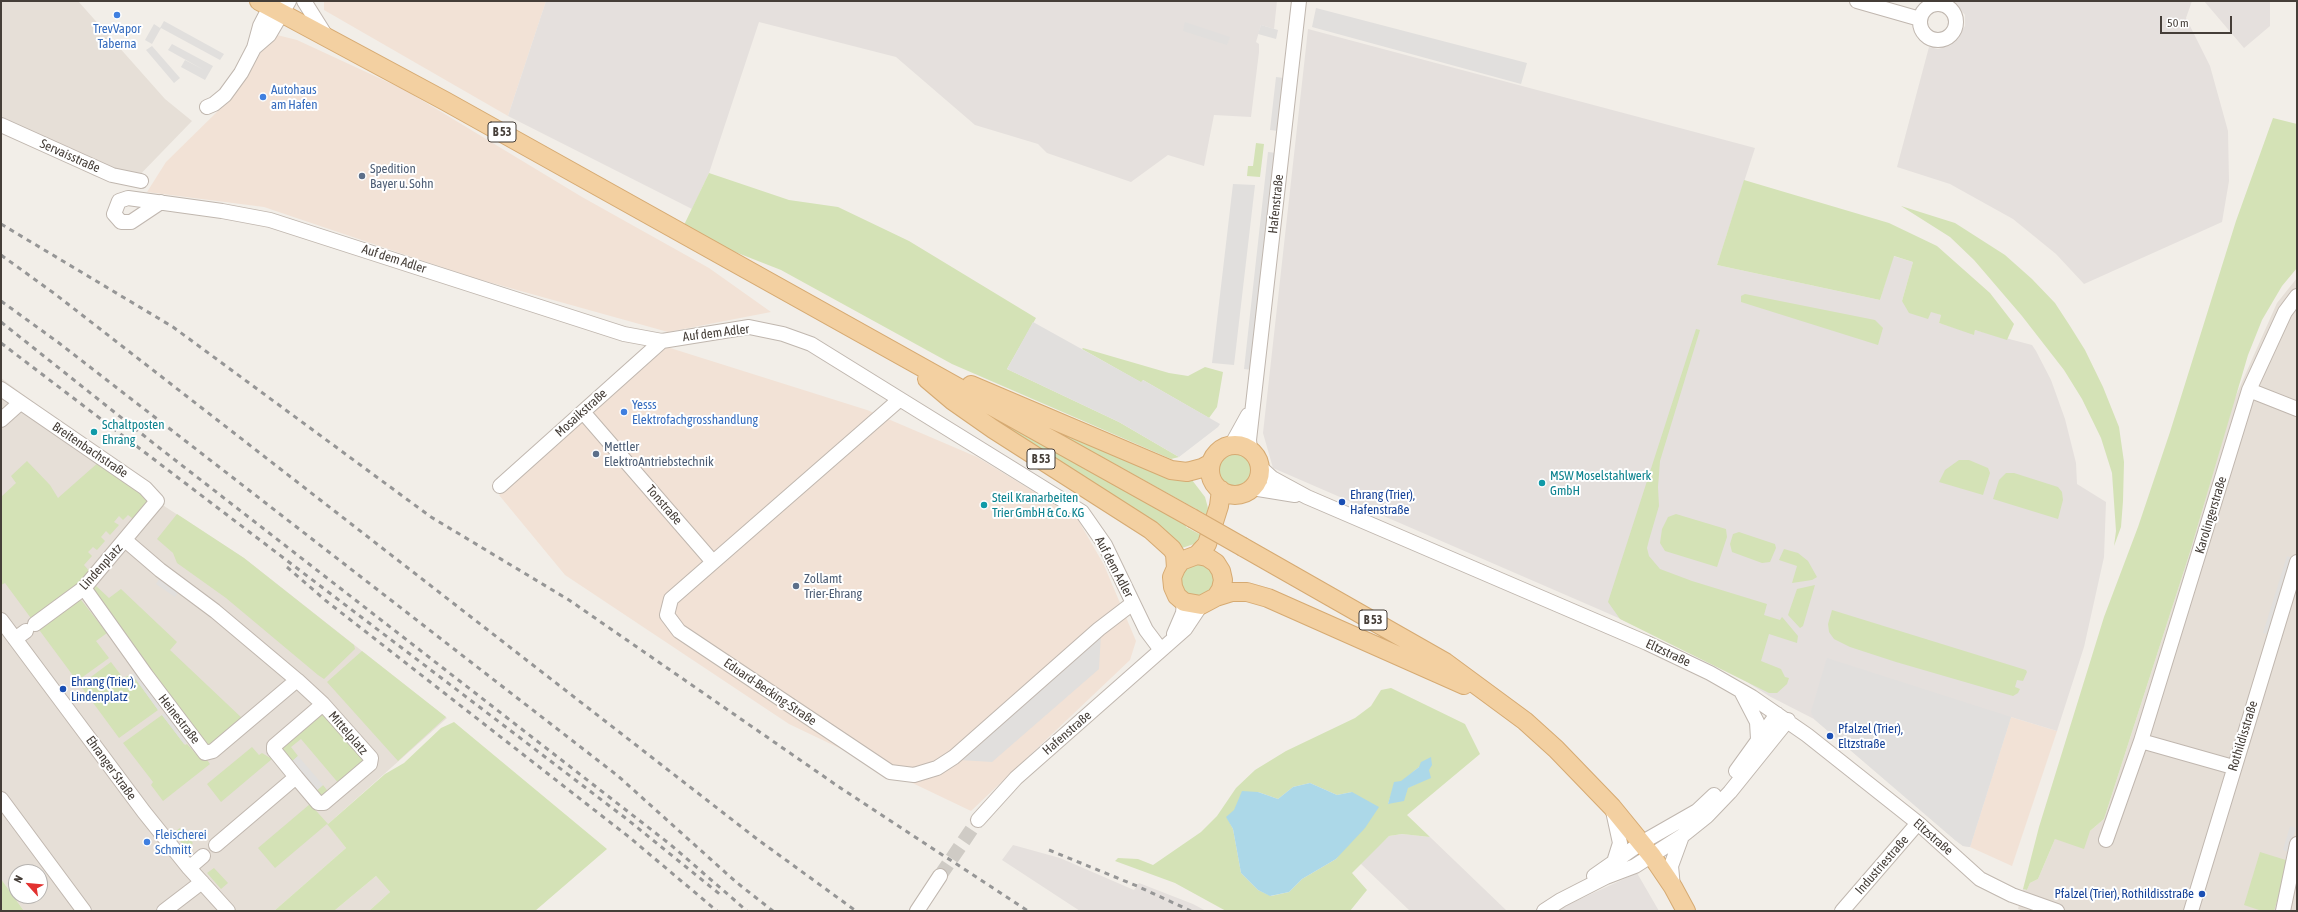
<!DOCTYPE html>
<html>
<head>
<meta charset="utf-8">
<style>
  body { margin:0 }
  #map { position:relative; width:2298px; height:912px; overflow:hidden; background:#f2eee8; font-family:"Asap Condensed",sans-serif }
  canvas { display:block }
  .frame { position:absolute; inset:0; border:2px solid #453e38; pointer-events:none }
  .north { position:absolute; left:8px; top:864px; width:40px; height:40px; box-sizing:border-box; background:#fff; border:1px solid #b5b2af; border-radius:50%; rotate:297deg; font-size:11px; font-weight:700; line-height:16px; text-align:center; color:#453e38 }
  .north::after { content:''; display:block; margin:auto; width:14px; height:18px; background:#e23230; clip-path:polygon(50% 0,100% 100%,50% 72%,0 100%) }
  .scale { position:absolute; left:2160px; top:16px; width:72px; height:18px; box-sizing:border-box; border:2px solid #453e38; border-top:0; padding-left:5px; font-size:12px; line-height:14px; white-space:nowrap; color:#453e38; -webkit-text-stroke:3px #fff; paint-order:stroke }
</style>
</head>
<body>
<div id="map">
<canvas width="2298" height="912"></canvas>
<div class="frame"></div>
<div class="north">N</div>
<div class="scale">50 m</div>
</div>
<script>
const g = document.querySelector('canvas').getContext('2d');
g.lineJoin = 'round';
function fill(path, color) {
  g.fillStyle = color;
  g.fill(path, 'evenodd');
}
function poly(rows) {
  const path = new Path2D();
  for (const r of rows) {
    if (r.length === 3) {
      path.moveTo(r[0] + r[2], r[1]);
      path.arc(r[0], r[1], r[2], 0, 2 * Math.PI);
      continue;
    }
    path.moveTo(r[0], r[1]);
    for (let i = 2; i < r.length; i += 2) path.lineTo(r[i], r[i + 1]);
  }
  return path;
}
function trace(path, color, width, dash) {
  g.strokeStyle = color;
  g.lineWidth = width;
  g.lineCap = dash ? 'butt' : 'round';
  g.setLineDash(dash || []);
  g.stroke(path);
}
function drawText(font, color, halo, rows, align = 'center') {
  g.font = font + ' "Asap Condensed",sans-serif';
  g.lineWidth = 4;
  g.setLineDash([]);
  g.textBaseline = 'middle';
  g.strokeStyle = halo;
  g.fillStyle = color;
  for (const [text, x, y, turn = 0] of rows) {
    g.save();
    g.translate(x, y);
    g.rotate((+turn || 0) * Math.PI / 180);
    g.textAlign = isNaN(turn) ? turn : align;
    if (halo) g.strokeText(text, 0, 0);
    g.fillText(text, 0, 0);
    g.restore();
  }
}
const residential = poly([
  [1,1,78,1,165,99,192,121,129,186,94,176,1,127],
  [2297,278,2297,911,2024,911,2018,909,2023,889,2027,890,2030,883,2038,879,2055,839,2090,831,2104,819,2190,552,2234,400,2277,303],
  [1,378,63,424,161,504,244,558,447,718,328,824,346,848,274,911,24,911,1,879],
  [16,872,40,872,40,896,16,896],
  [376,876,390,892,369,911,334,911]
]);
const commercial = poly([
  [324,1,546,1,508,116,324,10],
  [277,35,297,40,405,90,582,197,709,268,771,312,668,332,474,278,264,207,147,192,166,162,222,107,236,91,261,52],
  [667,347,867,410,977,457,1077,518,1104,565,1136,641,1130,660,971,811,789,724,565,575,499,495],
  [2011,717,2057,731,2012,866,1970,847]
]);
const industrial = poly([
  [546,1,1277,1,1274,29,1261,25,1256,42,1259,44,1259,52,1251,117,1214,115,1204,166,1168,155,1131,182,1047,153,1038,144,975,125,896,57,759,22,709,173,692,209,508,116],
  [1954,1,2192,1,2186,18,2210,66,2228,131,2229,181,2222,222,2084,284,2056,254,2013,219,1950,184,1897,167,1929,47,1938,49,1951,45,1965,26,1965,15],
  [2204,1,2270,1,2270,26,2244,48],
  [1308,29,1755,148,1717,265,1880,300,1893,256,1913,262,1902,301,1941,315,1939,323,1974,334,1975,330,2032,345,2036,351,2051,380,2065,419,2076,463,2077,484,2106,502,2104,557,2084,647,2057,731,2011,717,1970,847,1963,846,1955,840,1814,719,1769,696,1741,678,1670,641,1605,612,1273,468,1263,433],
  [1402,834,1430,837,1507,911,1410,911,1360,863,1389,836],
  [1013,845,1060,858,1134,890,1139,883,1193,904,1206,911,1080,911,1002,860],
  [1637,873,1659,911,1554,911]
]);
const green = poly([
  [2273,118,2297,124,2297,268,2282,286,2262,320,2248,355,2190,552,2104,819,2090,831,2084,849,2055,839,2038,879,2030,883,2027,890,2023,889,2039,827,2104,617,2138,527,2170,432,2236,221],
  [1256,143,1264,144,1260,177,1247,176,1248,166,1253,166],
  [709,173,789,200,838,207,909,241,1036,318,1007,369,1119,422,1179,457,1171,459,952,364,781,270,730,250,684,225],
  [1744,180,1889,223,1937,246,1990,293,2014,324,2007,340,1975,330,1974,335,1939,323,1941,315,1931,312,1928,319,1909,313,1902,301,1913,262,1894,256,1880,300,1717,265],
  [1901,206,1955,223,2005,255,2032,279,2055,303,2070,326,2085,350,2103,387,2119,427,2124,462,2123,501,2121,527,2114,546,2116,531,2112,473,2101,438,2082,399,2064,370,2022,316,1974,260,1950,237],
  [1745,294,1875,320,1883,328,1878,345,1741,302,1741,296],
  [1696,329,1700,330,1660,461,1658,487,1659,506,1649,540,1647,548,1649,556,1660,569,1692,581,1767,604,1764,615,1780,620,1782,617,1783,618,1798,636,1797,643,1769,634,1761,661,1781,669,1785,677,1789,678,1787,684,1777,693,1769,693,1620,619,1608,602],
  [1083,348,1169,373,1188,376,1205,367,1223,372,1217,407,1209,418,1143,380,1142,383,1082,349],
  [986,393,1192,480,1205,497,1208,508,1207,515],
  [962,397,1187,524,1186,527,1201,535,1194,544,1176,550],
  [1235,470,19],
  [1959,460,1969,460,1988,468,1990,473,1983,495,1939,482,1945,470],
  [27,461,50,485,58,498,100,461,147,494,149,504,136,521,128,515,123,520,119,516,114,522,119,525,110,535,106,531,101,537,105,541,97,550,93,547,88,552,92,556,84,565,92,574,33,621,5,583,1,585,1,497,16,483,11,476],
  [2006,473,2014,473,2058,487,2062,492,2063,500,2058,519,1993,499,1999,480],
  [177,514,244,558,354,645,355,649,324,679,318,675,226,598,177,563,173,553,157,539],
  [1676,514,1726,529,1727,537,1717,567,1665,551,1660,543,1662,529,1668,517],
  [1739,532,1775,544,1776,548,1770,562,1762,563,1732,552,1730,544,1733,534],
  [1784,549,1798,553,1808,561,1817,577,1812,580,1792,583,1797,566,1779,560],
  [1206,563,1218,579,1208,597,1186,595,1179,580,1186,566],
  [94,584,109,598,121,589,177,642,170,650,244,720,214,745,205,746,91,592],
  [1815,585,1803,626,1800,628,1788,615,1797,589],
  [78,596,107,633,96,641,109,658,77,681,37,627],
  [1832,610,2026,670,2027,672,2023,681,2017,680,2015,687,2020,689,2018,693,2013,696,1896,662,1850,647,1834,639,1829,632,1828,624],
  [362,651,446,717,398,761,327,682],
  [111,662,123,678,132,674,158,710,119,738,80,685],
  [1391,688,1465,724,1480,754,1407,815,1430,837,1402,834,1389,836,1352,873,1367,890,1350,911,1226,911,1175,883,1115,861,1118,858,1138,859,1153,865,1201,832,1217,816,1236,788,1255,770,1286,751,1355,718,1371,706,1381,690],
  [1419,767,1418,783,1407,788,1388,804,1393,789],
  [1310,783,1337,795,1352,792,1348,843,1336,859,1302,879,1289,892,1271,896,1258,890,1241,873,1233,829,1227,817,1258,792,1278,799,1293,787],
  [321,713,326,714,367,761,326,799,320,800,314,793,323,785,330,794,340,785,301,739,291,747,298,756,289,764,280,750],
  [162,715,185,745,187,744,196,754,200,750,210,764,163,801,151,785,153,782,123,743],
  [454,722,607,849,535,911,369,911,390,892,376,876,334,911,274,911,346,848,327,824,275,868,258,848,310,804,328,824,385,774,404,763,441,728],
  [252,747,259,755,262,753,272,759,221,802,207,784],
  [180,828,193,843,187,849,173,833],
  [2260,852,2289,861,2274,911,2262,911,2244,905],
  [214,868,228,883,221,889,207,873],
  [1,879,24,911,1,911]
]);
const parking = poly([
  [1316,8,1527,63,1521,84,1312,27],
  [164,21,224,54,220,60,161,28,152,44,145,40,154,24,160,28],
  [1185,22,1230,37,1227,45,1183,31],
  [1261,25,1278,30,1276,39,1258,34],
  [172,44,213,66,205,80,181,67,185,60,204,70,168,50],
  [152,46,180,78,174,83,146,50],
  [1276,77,1284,78,1278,131,1270,130],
  [1268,152,1277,153,1252,370,1244,369],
  [1233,184,1255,185,1234,365,1212,363],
  [1033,322,1141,382,1143,380,1220,424,1218,427,1179,457,1119,422,1007,369],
  [2287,556,2295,559,2271,635,2263,633],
  [161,576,180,590,175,597,156,584],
  [1101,634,1099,669,992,762,960,760],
  [1827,658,2011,717,1970,847,1963,846,1955,840,1814,719,1811,712],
  [138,669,165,705,158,710,132,674],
  [168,710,191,739,184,744,162,715],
  [298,756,323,785,314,793,289,764],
  [2290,826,2296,828,2288,852,2283,850]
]);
const water = poly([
  [1431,757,1432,765,1429,770,1431,778,1408,788,1404,801,1388,804,1394,782,1401,781,1419,767,1421,762],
  [1310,783,1337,795,1352,792,1379,807,1365,828,1336,859,1302,879,1289,892,1270,896,1258,890,1241,873,1233,829,1226,817,1234,810,1242,791,1258,792,1278,799,1293,787]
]);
const minorTunnel = poly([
  [940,876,978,820]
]);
const minor = poly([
  [304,1,326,36],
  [1857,1,1920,19],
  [1938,22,18],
  [254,48,269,35,289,1],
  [207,107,214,104,225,95,241,73,254,48,260,26,273,1],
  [1,125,112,175,141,181],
  [161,202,131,222,121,222,114,214,119,201,128,198,222,211,270,220,624,334,662,341,749,327,783,334,811,344,1082,512,1105,545,1146,630,1161,650],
  [1,389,145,488,157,501,84,588,35,624],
  [2249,390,2297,409],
  [899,400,671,599,667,615,679,631,890,772,914,775,937,768,954,757,1099,629,1133,603],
  [583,412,713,562],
  [1,420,20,403],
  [1232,444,1248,415],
  [1250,449,1249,440,1299,1],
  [1261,468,1272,478,1307,497,1647,643,1710,673,1752,697,1807,735,1918,823,1980,879,2012,895,2057,911],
  [500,486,662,341],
  [1252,488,1295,495],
  [125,540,160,570,215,611,297,680,323,704],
  [84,588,146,675,205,753,213,751,297,680],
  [1,620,144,812,189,868,228,911],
  [1174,634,1183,613,1184,602],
  [15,639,26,631],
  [1741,691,1757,722,1758,739],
  [2233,767,2141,741,2249,390,2285,312,2297,296],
  [1736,771,1777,714],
  [1,799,84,911],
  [1613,811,1620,843,1614,862],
  [978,820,1016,778,1185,629,1201,605],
  [2106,840,2141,741],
  [216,845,296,777,274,750,274,746,323,704,371,758,370,764,324,803,318,803,296,777],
  [189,868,203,856],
  [1594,876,1641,843,1697,811,1714,795],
  [1673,887,1671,866,1682,836],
  [164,911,202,882],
  [917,911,940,876],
  [1544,911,1561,900,1606,877,1635,866,1682,836,1707,816,1730,792,1788,720],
  [1842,911,1918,823],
  [2191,911,2297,562],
  [2283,911,2297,844]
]);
const major = poly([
  [259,1,445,101,1192,518],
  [927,379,953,401,993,429,1151,530,1172,549,1175,554,1176,568],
  [971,385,1171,470,1187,472,1202,468,1211,463],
  [1235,470,25],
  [1243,547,1445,662,1525,721,1556,749,1612,807,1652,856,1673,887,1686,911],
  [1197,555,1207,557,1216,563,1221,571,1223,580,1221,589,1216,597,1201,605,1184,602,1177,596,1173,587,1172,577,1176,568,1181,561,1197,555,1207,544,1219,506,1221,490],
  [1216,597,1232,592,1247,592,1268,598,1464,685]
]);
const rail = poly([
  [1,224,173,327,431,517,569,600,842,789,1028,911],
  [1,255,55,294,757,839,856,911],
  [1,301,59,343,618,776,736,882,773,911],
  [1,322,157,446,671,845,747,911],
  [1,343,628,820,722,896],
  [287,567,325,600,629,837,717,911],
  [1049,850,1137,886,1191,911]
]);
const majorBridge = poly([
  [1192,518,1243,547]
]);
const markers = [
  [117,15,4,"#3f7fe0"],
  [263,97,4,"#3f7fe0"],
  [362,176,4,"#5c6f8a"],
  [624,412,4,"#3f7fe0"],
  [94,432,4,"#0f9aa8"],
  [596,454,4,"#5c6f8a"],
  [1542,483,4,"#0f9aa8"],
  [1342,502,4,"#1a4fb4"],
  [984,505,4,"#0f9aa8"],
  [796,586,4,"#5c6f8a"],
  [63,689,4,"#1a4fb4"],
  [1830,736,4,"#1a4fb4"],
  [147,842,4,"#3f7fe0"],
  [2202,894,4,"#1a4fb4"]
];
const shields = [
  [502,132,28],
  [1041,459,28],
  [1373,620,28]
];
const shieldNames = [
  ["B 53",502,132],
  ["B 53",1041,459],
  ["B 53",1373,620]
];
const shopNames = [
  ["TrevVapor",117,29,"center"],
  ["Taberna",117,44,"center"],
  ["Autohaus",271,90],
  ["am Hafen",271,105],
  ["Yesss",632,405],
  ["Elektrofachgrosshandlung",632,420],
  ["Fleischerei",155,835],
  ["Schmitt",155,850]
];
const streetNames = [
  ["Servaisstraße",70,156,24],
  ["Hafenstraße",1276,204,-84],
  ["Auf dem Adler",394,259,18],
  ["Auf dem Adler",716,333,-7],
  ["Mosaikstraße",581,413,-42],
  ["Breitenbachstraße",90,450,34],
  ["Tonstraße",664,505,49],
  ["Karolingerstraße",2211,515,-73],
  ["Lindenplatz",101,567,-48],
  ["Auf dem Adler",1114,567,62],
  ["Eltzstraße",1668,653,25],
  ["Eduard-Becking-Straße",770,692,34],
  ["Heinestraße",179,719,52],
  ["Mittelplatz",348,733,49],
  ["Hafenstraße",1067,733,-41],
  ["Rothildisstraße",2243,736,-73],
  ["Ehranger Straße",111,768,54],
  ["Eltzstraße",1933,837,41],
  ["Industriestraße",1882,865,-49]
];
const serviceNames = [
  ["Spedition",370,169],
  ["Bayer u. Sohn",370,184],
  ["Mettler",604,447],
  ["ElektroAntriebstechnik",604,462],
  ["Zollamt",804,579],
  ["Trier-Ehrang",804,594]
];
const cultureNames = [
  ["Schaltposten",102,425],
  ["Ehrang",102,440],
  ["MSW Moselstahlwerk",1550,476],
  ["GmbH",1550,491],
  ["Steil Kranarbeiten",992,498],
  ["Trier GmbH & Co. KG",992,513]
];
const transitNames = [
  ["Ehrang (Trier),",1350,495],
  ["Hafenstraße",1350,510],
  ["Ehrang (Trier),",71,682],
  ["Lindenplatz",71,697],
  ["Pfalzel (Trier),",1838,729],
  ["Eltzstraße",1838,744],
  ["Pfalzel (Trier), Rothildisstraße",2194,894,"right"]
];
fill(residential, '#e6dfd7');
fill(commercial, '#f2e2d6');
fill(industrial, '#e5e0dd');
fill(green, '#d4e2b6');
fill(parking, '#e1dfdd');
fill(water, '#acd8e8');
trace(minorTunnel, '#cfcbc5', 14, [14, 7]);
trace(minor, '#c0b7af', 16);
trace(major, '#d6aa72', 20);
trace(minor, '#fff', 14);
trace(major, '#f3d0a1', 18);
trace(rail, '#969696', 3, [5, 5]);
trace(majorBridge, '#d6aa72', 20, []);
trace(majorBridge, '#f3d0a1', 18);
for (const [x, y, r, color] of markers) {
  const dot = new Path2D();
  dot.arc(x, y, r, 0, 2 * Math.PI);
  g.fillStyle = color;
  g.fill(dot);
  trace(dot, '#fff', 1.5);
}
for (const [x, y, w] of shields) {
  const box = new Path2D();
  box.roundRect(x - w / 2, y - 10, w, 20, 3);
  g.fillStyle = '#fff';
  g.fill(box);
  trace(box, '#453e38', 1);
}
drawText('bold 12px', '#453e38', null, shieldNames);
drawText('13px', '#366cbe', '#fff', shopNames, 'left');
drawText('13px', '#453e38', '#fff', streetNames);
drawText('13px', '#4e5e75', '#fff', serviceNames, 'left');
drawText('13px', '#0d838f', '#fff', cultureNames, 'left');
drawText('13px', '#164399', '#fff', transitNames, 'left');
</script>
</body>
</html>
